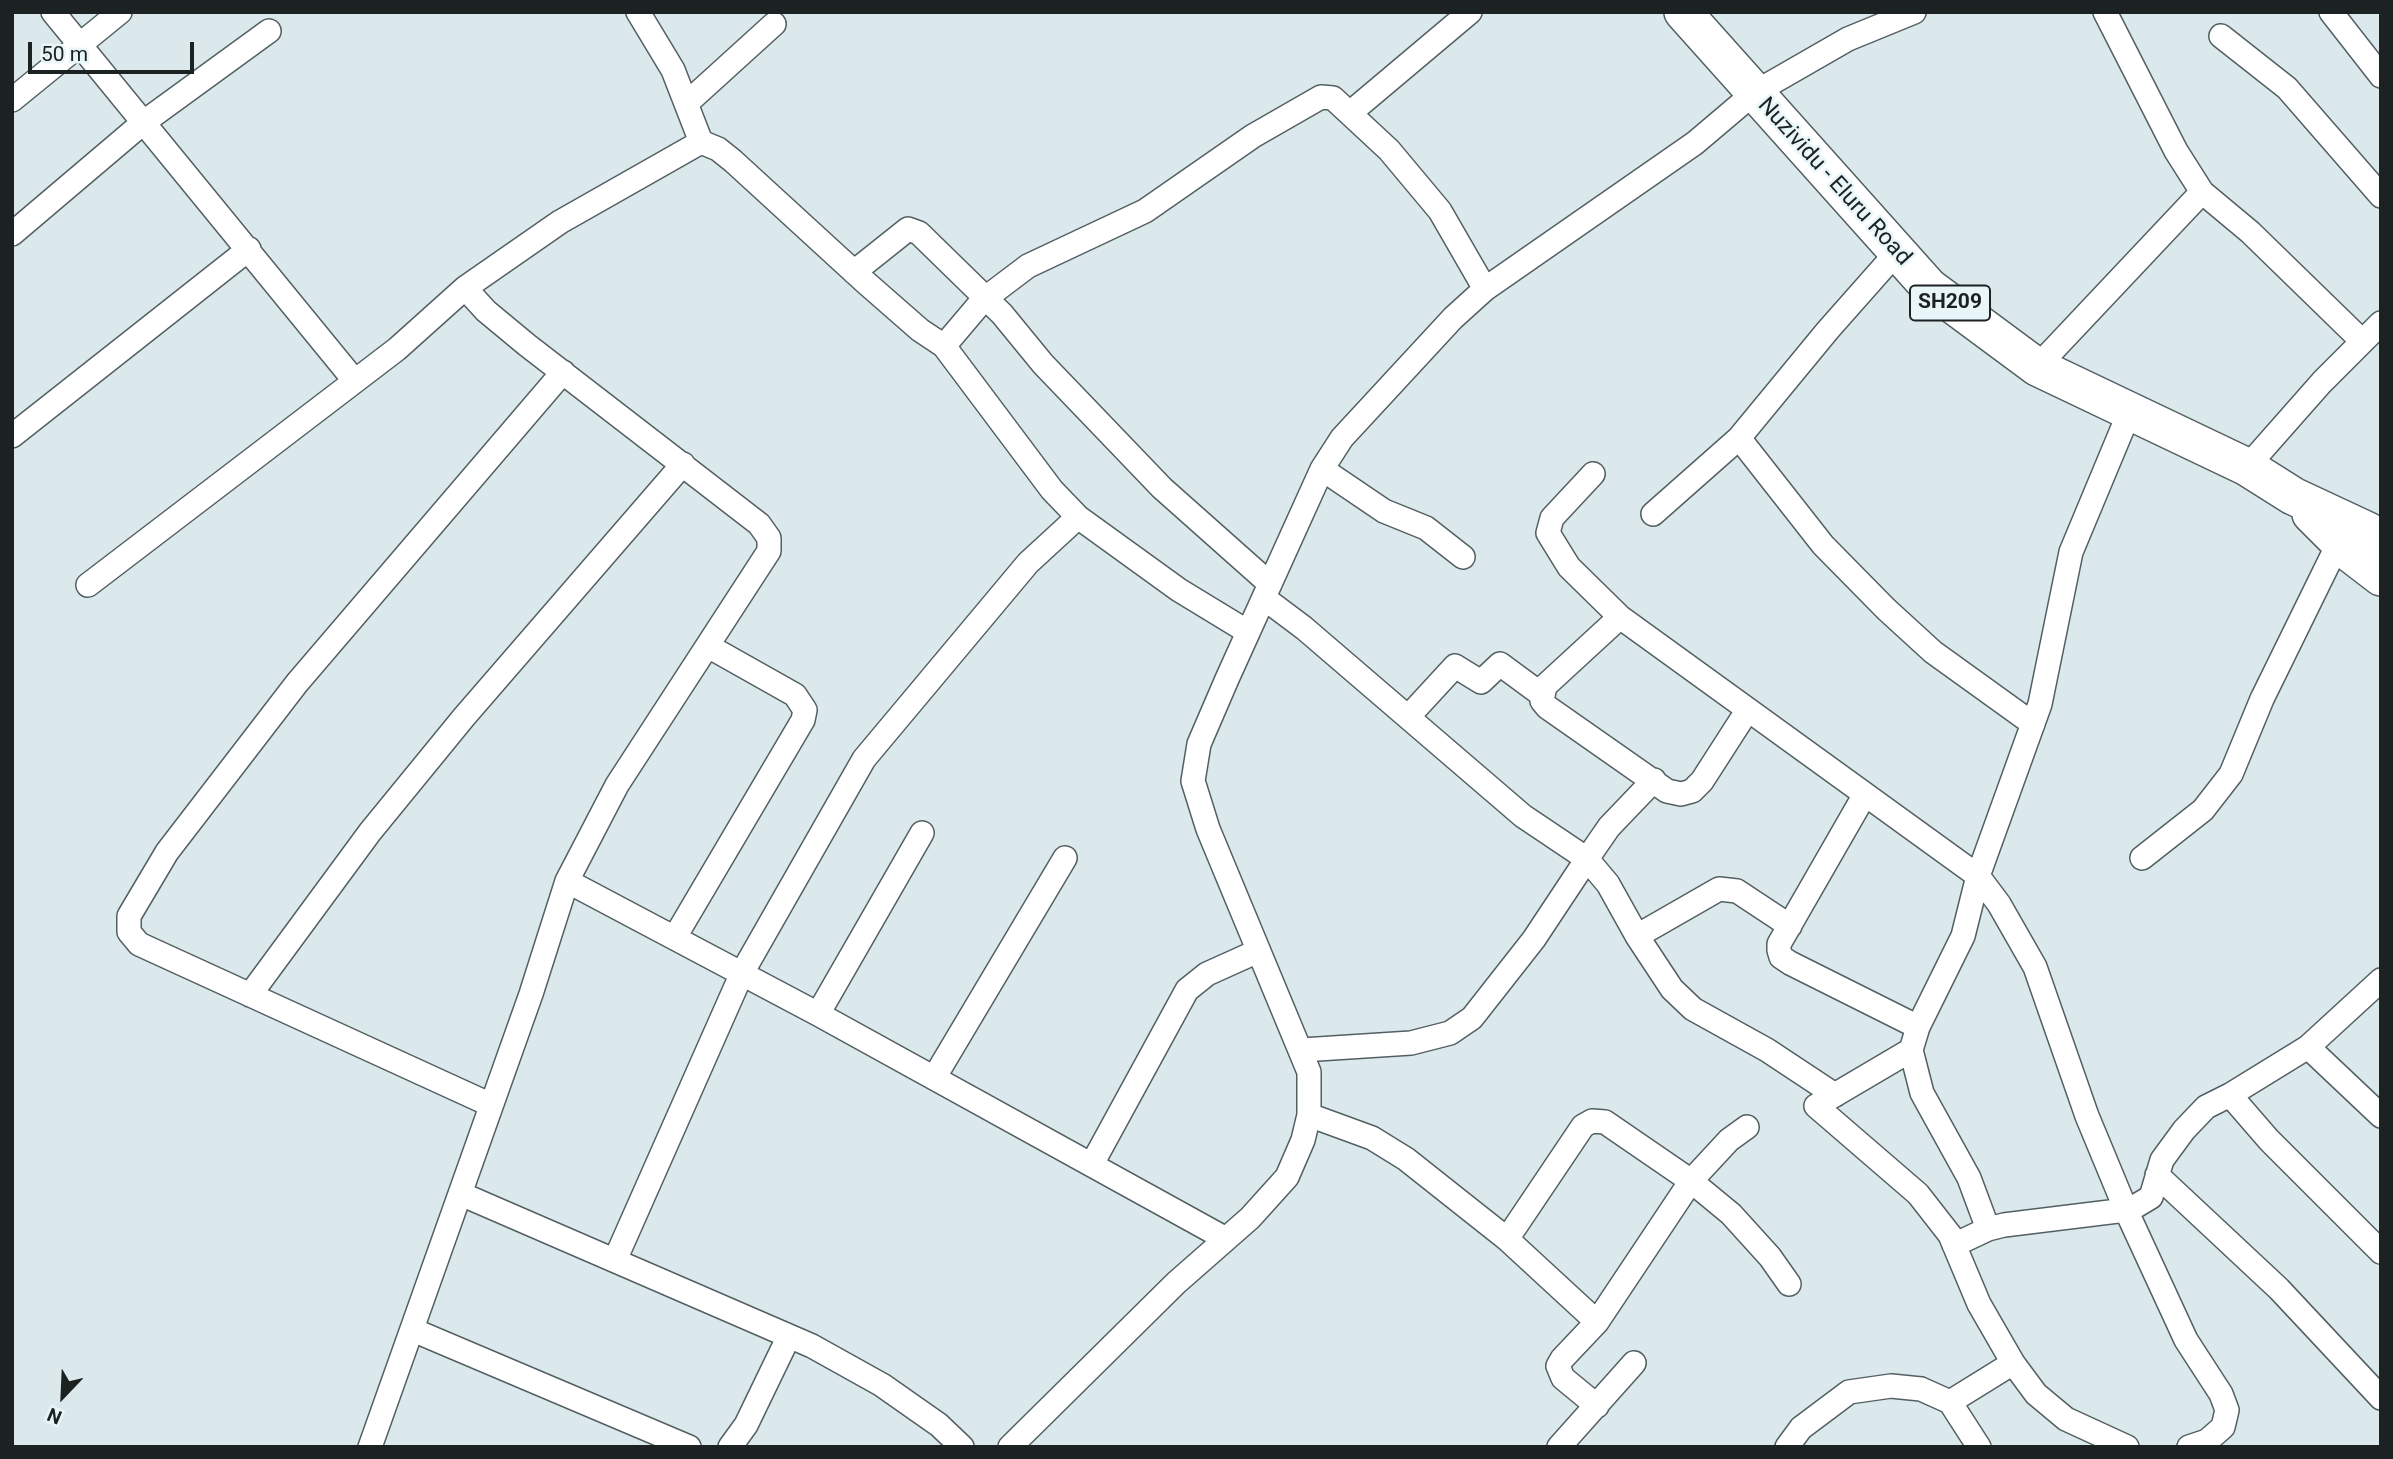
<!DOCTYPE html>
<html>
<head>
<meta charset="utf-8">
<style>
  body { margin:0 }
  #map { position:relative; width:2393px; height:1459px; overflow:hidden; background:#dbe9ed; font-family:Roboto,sans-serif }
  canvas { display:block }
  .frame { position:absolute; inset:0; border:14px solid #1c2122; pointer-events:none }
  .north { position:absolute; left:28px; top:1361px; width:70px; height:70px; -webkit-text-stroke:5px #e8f6fa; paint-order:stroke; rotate:203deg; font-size:19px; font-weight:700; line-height:28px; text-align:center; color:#1c2122 }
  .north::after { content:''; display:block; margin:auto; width:24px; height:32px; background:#1c2122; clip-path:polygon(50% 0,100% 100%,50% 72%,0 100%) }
  .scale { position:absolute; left:28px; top:42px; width:166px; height:32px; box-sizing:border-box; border:4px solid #1c2122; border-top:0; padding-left:9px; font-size:21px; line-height:24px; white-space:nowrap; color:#1c2122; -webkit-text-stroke:5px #e8f6fa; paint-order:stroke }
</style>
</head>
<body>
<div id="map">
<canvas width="2393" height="1459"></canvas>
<div class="frame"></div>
<div class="north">N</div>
<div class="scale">50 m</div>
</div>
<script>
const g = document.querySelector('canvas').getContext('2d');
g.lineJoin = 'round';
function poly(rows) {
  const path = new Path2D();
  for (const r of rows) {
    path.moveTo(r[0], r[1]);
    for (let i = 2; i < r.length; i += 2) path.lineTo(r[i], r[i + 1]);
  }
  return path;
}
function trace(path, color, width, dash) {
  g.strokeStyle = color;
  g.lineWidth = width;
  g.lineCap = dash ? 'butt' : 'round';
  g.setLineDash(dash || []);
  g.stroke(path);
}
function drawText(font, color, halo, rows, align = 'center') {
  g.font = font + ' Roboto,sans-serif';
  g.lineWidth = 5;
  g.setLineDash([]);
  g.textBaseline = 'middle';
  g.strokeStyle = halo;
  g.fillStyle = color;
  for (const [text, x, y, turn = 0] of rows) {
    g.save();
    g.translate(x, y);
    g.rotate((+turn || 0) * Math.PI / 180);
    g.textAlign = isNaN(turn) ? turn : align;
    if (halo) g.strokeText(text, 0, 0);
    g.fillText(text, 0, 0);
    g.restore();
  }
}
const street = poly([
  [53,12,354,380],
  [638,12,673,70,701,142],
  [2105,12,2176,151,2202,192,2250,232,2362,341],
  [2331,12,2381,76],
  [2221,36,2287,88,2381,196],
  [12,100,120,12],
  [687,103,774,24],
  [1350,113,1470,12],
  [12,234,144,122,269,31],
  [854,272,908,229,919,233,1002,314,1043,364,1162,488,1270,584],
  [944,346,983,300,1028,266,1145,211,1253,136,1321,97,1333,98,1389,150,1440,211,1485,289],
  [2037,367,2202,192],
  [12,436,249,249],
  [1739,438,1823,545,1886,609,1933,652,2033,724],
  [2247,467,2322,382,2381,323],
  [1322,469,1384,511,1426,528,1463,557],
  [1593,474,1552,518,1548,533,1569,567,1620,617,1978,876,1999,904,2035,967,2087,1116,2126,1210,2186,1340,2221,1394,2227,1410,2223,1427,2207,1441,2189,1447],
  [1653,514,1739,438,1828,330,1897,252],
  [88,585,397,349,465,288,560,222,701,142,718,149,733,161,864,281,920,330,944,346,1052,490,1078,517,1179,590,1248,632],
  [1264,598,1304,628,1523,816,1587,859,1534,939,1472,1018,1450,1033,1411,1043,1302,1050],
  [1620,617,1545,686,1542,701,1547,707,1667,791,1681,794,1692,791,1702,781,1747,711],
  [1408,717,1455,666,1481,682,1500,664,1542,695],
  [1654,780,1609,827,1587,859,1608,884,1637,936,1719,889,1737,891,1790,926],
  [1864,796,1779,944,1779,950,1781,957,1790,963,1918,1027],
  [2142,858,2203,810,2231,774,2262,699,2339,542],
  [567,881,818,1014,1226,1239],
  [1637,936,1672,989,1693,1009,1767,1050,1835,1095],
  [675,937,803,720,805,710,795,695,708,646],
  [2381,980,2308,1047,2230,1095,2269,1140,2381,1252],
  [250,995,370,832,464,717,683,464],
  [818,1014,922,833],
  [2308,1047,2381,1116],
  [1911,1050,1816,1106,1918,1194,1950,1235,1979,1304,2013,1363,2036,1394,2066,1419,2127,1447],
  [934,1078,1065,858],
  [491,1105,139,944,129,932,129,916,167,852,297,683,563,372],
  [1309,1115,1372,1138,1406,1159,1507,1239,1597,1322],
  [1092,1164,1187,990,1207,974,1258,951],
  [2157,1175,2279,1289,2381,1398],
  [461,1194,812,1346,882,1385,939,1425,962,1447],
  [1988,1229,1969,1178,1922,1093,1911,1050,1918,1027,1963,936,1978,876,2040,704,2071,552,2129,413],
  [1507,1239,1583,1126,1592,1121,1605,1122,1691,1181,1731,1214,1770,1257,1789,1284],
  [1954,1245,1988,1229,2004,1225,2126,1210,2136,1206,2151,1197,2162,1160,2184,1130,2206,1107,2230,1095],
  [615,1260,742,973,864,759,1028,563,1078,517],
  [413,1330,689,1447],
  [1950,1402,2013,1363],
  [1597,1406,1563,1378,1558,1366,1562,1359,1597,1322,1691,1181,1729,1140,1747,1127],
  [370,1447,531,994,567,881,617,785,769,551,769,538,759,524,527,345,486,311,465,288],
  [730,1447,746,1425,789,1336],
  [1010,1447,1176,1283,1250,1218,1287,1177,1303,1140,1309,1115,1309,1072,1208,829,1193,781,1199,744,1227,679,1322,469,1342,438,1453,318,1485,289,1695,143,1754,93,1848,39,1914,12],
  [1559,1447,1634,1363],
  [1787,1447,1801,1428,1849,1392,1891,1386,1921,1389,1950,1402,1979,1447]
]);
const primary = poly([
  [1683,12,1929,287,2037,367,2247,467,2293,496,2368,531,2381,541],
  [2311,514,2351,554,2381,577]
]);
const shields = [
  [1950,303,80]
];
const shieldNames = [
  ["SH209",1950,303]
];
const streetNames = [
  ["Nuzividu - Eluru Road",1834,182,48]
];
trace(street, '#535f63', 26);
trace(primary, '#535f63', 40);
trace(street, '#fff', 23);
trace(primary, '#fff', 37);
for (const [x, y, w] of shields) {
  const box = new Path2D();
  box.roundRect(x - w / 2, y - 17.5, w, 35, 5);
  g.fillStyle = '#e8f6fa';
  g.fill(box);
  trace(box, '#1c2122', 2);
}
drawText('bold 21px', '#1c2122', null, shieldNames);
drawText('23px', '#1c2122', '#e8f6fa', streetNames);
</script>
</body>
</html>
